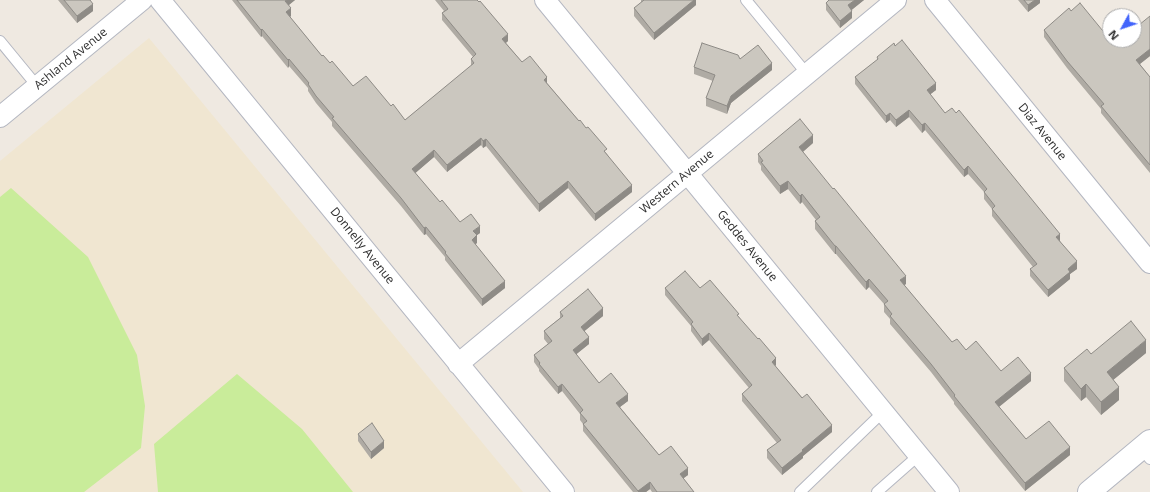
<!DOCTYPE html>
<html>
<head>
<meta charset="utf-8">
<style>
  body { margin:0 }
  #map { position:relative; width:1150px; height:492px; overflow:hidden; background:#efe9e1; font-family:"Open Sans",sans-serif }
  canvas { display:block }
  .north { position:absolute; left:1102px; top:8px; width:40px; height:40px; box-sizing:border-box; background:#fff; border:1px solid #ababab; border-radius:50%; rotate:230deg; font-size:11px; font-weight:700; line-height:16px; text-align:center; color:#2e2e2e }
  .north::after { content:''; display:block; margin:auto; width:14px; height:18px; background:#4264fb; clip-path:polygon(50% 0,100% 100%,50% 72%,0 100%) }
</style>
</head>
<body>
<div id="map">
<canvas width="1150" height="492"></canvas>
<div class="north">N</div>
</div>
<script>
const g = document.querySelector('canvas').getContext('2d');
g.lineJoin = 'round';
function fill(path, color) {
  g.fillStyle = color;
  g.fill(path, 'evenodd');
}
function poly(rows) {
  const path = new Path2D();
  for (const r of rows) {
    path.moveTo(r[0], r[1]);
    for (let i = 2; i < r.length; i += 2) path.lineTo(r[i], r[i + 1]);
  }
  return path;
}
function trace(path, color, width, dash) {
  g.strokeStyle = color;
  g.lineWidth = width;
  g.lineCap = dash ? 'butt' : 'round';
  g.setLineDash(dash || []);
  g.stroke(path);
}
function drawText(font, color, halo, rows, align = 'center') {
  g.font = font + ' "Open Sans",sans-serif';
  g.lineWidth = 3;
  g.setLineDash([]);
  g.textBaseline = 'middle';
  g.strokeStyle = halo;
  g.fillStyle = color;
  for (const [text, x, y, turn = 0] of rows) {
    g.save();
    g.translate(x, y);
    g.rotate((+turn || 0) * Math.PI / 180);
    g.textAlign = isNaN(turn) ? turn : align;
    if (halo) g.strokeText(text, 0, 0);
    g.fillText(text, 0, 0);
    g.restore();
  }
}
const education = poly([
  [149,38,523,492,0,492,0,161]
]);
const pitch = poly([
  [11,188,88,257,137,355,145,406,141,448,84,492,0,492,0,197],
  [237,374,302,429,353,492,158,492,154,444]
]);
const service = poly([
  [746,0,807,74],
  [0,41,37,86],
  [1141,448,1150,459],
  [800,492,883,412],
  [877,492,919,455]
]);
const minor = poly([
  [160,0,564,492],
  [545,0,949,492],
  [935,0,1150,263],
  [0,117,142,0],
  [458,364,896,0]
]);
const secondary = poly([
  [1089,492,1150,441]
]);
const wall = poly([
  [58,0,90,0,93,11,77,23],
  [232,0,295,0,289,5,291,16,290,17,322,56,330,63,353,86,391,106,405,120,471,66,471,59,473,57,442,20,442,13,444,11,435,0,477,0,508,41,506,43,522,62,547,83,607,154,632,192,595,221,568,188,539,212,486,146,483,148,481,145,447,172,434,157,415,173,440,202,460,222,480,233,477,235,477,243,475,244,505,288,482,306,445,260,445,257,426,234,424,235,401,206,332,126,332,122,316,103,308,91,308,88,289,66,288,68,262,36,261,37],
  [641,0,696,0,696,5,654,40,634,16,634,8,641,3],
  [829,0,864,0,851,10,852,18,840,28,826,10,826,3],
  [1018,0,1040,0,1040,3,1028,12],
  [1071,11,1110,40,1134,40,1150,17,1150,56,1140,64,1150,77,1150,173,1101,113,1101,109,1067,68,1044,37,1044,30],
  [895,46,936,90,930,94,945,113,1060,241,1077,269,1070,274,1070,279,1048,297,1030,276,1030,269,1033,267,992,216,992,209,984,199,984,192,968,174,964,177,925,130,922,133,909,117,896,127,890,120,886,123,855,84,855,77,877,60,877,57],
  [740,59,772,70,731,103,727,114,706,106,706,98,713,81,694,74,694,67],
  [813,143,803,152,906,284,904,285,952,342,966,350,1001,371,1031,381,999,407,1026,439,1070,455,1025,491,954,404,954,402,931,372,890,324,890,319,884,312,884,304,869,287,866,290,836,254,835,254,815,229,815,221,816,220,802,202,800,204,788,189,780,194,761,170,761,166,758,162,758,154],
  [665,288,700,288,739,317,776,365,775,366,832,432,803,456,803,458,782,475,767,458,767,450,777,443,742,401,742,394,749,388,709,340,702,346,691,331,691,326,665,295],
  [560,312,603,316,584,331,589,344,576,354,599,383,628,401,620,407,659,455,688,475,683,478,694,492,652,492,650,489,646,492,633,492,583,431,583,424,580,420,580,414,562,391,558,394,539,371,539,369,534,362,534,355,548,344,544,339,544,331,560,318],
  [1146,353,1113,380,1119,400,1101,415,1086,397,1081,401,1064,381,1064,368,1091,354],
  [358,434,384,448,371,459,358,441]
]);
const shadedWall = poly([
  [287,0,295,0,285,8,285,1],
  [694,0,696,0,696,5,654,40,654,33],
  [855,0,864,0,848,13,848,5],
  [1035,0,1040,0,1040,3,1028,12,1028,5],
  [93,4,93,11,77,23,77,16],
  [291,8,291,16,286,20,286,12],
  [852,11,852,18,840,28,840,21],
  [262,29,262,36,261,37,261,30],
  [508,34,508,41,502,46,502,39],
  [1150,49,1150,56,1136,67,1136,60],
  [289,59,289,66,288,68,288,60],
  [772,63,772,70,731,103,727,114,727,106,731,96],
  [547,77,547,84,544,80],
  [936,83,936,90,927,97,927,90],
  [909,110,909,117,896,127,896,120],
  [890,113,890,120,886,123,886,116],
  [925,123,925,130,922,133,922,125],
  [813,135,813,143,799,155,799,147],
  [481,138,481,145,447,172,447,165],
  [486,139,486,146,483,148,483,141],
  [434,150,434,157,412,176,412,169],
  [968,166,968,174,964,177,964,170],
  [568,181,568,188,539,212,539,204],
  [788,181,788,189,780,194,780,186],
  [632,185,632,192,595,221,595,214],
  [802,194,802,202,800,204,800,196],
  [480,226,480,233,473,238,473,231],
  [426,227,426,234,424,235,424,228],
  [1060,234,1060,241,1056,244,1056,237],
  [477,235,477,243,472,247,472,240],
  [835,246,836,246,836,254,835,254],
  [1077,261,1077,269,1070,274,1070,279,1048,297,1048,290,1068,269],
  [906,276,906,284,900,288,900,280],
  [869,279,869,287,866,290,866,282],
  [505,281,505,288,482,306,482,299],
  [603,308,603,316,581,334,581,327],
  [709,333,709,340,702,346,702,339],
  [589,337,589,344,573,357,573,350],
  [1146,340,1146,353,1107,385,1107,372],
  [776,358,776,365,772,369,772,362],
  [1031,373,1031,381,995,410,995,402],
  [562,384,562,391,558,394,558,387],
  [1086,384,1086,397,1081,401,1081,389],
  [1119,387,1119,400,1101,415,1101,402],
  [628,394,628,401,616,410,616,403],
  [832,425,832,432,803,456,803,458,782,475,782,468,802,450],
  [384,441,384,448,371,459,371,452],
  [1070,447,1070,455,1025,491,1025,483],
  [688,468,688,475,680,481,680,474],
  [650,482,650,489,646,492,638,492,638,491]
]);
const building = poly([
  [64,0,90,0,93,4,77,16,64,0],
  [237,0,287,0,285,1,291,8,286,12,322,56,323,55,330,63,332,61,353,86,366,76,391,106,393,104,405,120,474,63,471,59,476,54,442,13,448,9,441,0,477,0,479,2,480,1,508,34,502,39,522,62,530,56,547,77,544,80,579,121,580,120,586,128,588,127,607,149,604,151,632,185,595,214,568,181,539,204,486,139,483,141,481,138,447,165,434,150,412,169,440,202,442,200,460,222,471,214,480,226,473,231,477,235,472,240,505,281,482,299,445,253,446,252,426,227,424,228,401,198,332,118,334,117,316,96,308,84,309,83,289,59,288,60,262,29,261,30,237,0],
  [644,0,694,0,654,33,634,8,644,0],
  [829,0,855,0,848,5,852,11,840,21,826,3,829,0],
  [1024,0,1035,0,1028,5,1024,0],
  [1080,3,1107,36,1110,34,1110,40,1134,40,1134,29,1150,16,1150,49,1136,60,1150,77,1150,165,1101,106,1104,104,1067,61,1044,30,1069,8,1071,11,1080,3],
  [902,40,936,83,927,90,945,113,952,108,956,113,959,110,1060,234,1056,237,1077,261,1068,269,1070,272,1048,290,1030,269,1037,264,992,209,995,206,984,192,987,189,968,166,964,170,925,123,922,125,909,110,896,120,890,113,886,116,855,77,878,59,877,57,894,43,895,46,902,40],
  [702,43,738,55,740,59,758,45,772,63,731,96,727,106,706,98,715,75,694,67,702,43],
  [800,119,813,135,799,147,833,189,834,188,906,276,900,280,952,342,957,339,966,350,976,341,1001,371,1018,357,1031,373,995,402,1026,439,1049,421,1070,447,1025,483,954,396,955,395,931,364,890,316,892,314,884,304,888,301,869,279,866,282,836,246,835,246,815,221,820,217,802,194,800,196,788,181,780,186,761,162,763,161,758,154,800,119],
  [685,271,700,288,710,280,739,314,737,315,758,339,759,338,776,358,772,362,802,398,807,394,832,425,802,450,803,451,782,468,767,450,781,440,742,394,752,385,709,333,702,339,691,324,693,322,665,288,685,271],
  [588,289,603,308,581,327,589,337,573,350,599,383,611,373,628,394,616,403,659,455,671,446,688,468,680,474,694,492,657,492,650,482,638,491,583,424,587,421,580,413,583,410,562,384,558,387,539,364,540,363,534,355,552,341,544,331,563,316,560,312,588,289],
  [1131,321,1146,340,1107,372,1119,387,1101,402,1086,384,1081,389,1064,368,1087,349,1091,354,1131,321],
  [372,423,384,441,371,452,358,434,372,423]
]);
const streetNames = [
  ["Ashland Avenue",71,59,-39],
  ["Diaz Avenue",1042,132,51],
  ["Western Avenue",677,182,-40],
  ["Donnelly Avenue",362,246,51],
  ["Geddes Avenue",747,246,51]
];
fill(education, '#f0e6d1');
fill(pitch, '#c9ec9a');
trace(service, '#b4b7c1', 12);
trace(minor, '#b4b7c1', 22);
trace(secondary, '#b4b7c1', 24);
trace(service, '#fff', 10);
trace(minor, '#fff', 20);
trace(secondary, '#fff', 22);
fill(wall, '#afaba4');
fill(shadedWall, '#8e8b86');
fill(building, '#cbc7bf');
trace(building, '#8e8b86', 1);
drawText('12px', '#2e2e2e', '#fff', streetNames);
</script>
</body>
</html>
